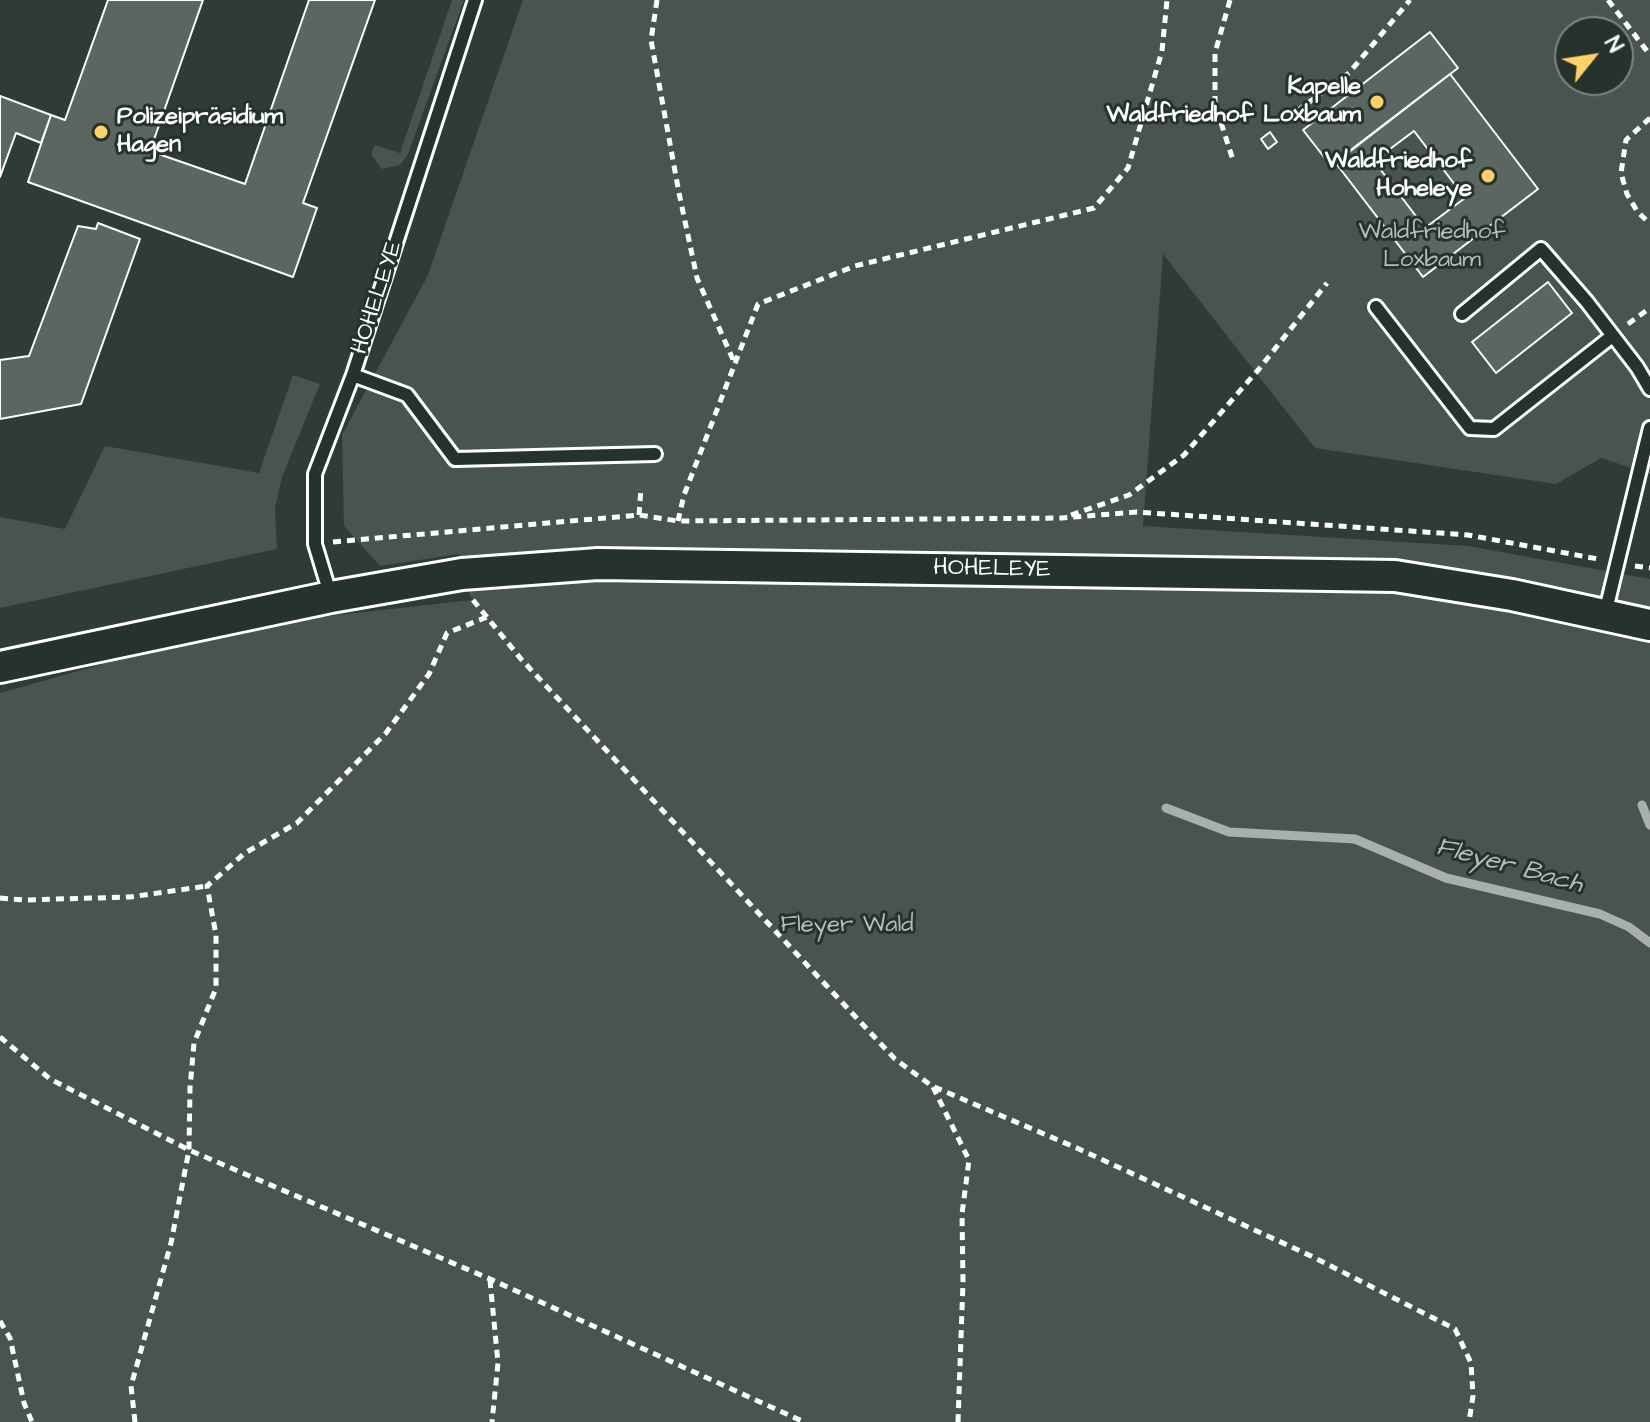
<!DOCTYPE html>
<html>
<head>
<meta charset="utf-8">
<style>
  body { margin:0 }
  #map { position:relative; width:1650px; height:1422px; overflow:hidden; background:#2f3b35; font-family:"Architects Daughter",sans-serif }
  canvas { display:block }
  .north { position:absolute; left:1554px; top:16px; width:80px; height:80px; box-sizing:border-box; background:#26332d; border:2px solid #7d8581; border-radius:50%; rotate:60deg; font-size:22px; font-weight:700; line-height:32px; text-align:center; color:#fff }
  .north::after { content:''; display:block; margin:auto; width:28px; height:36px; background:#ffd166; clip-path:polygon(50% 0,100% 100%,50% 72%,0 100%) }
</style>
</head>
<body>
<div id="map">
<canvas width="1650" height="1422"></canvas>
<div class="north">N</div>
</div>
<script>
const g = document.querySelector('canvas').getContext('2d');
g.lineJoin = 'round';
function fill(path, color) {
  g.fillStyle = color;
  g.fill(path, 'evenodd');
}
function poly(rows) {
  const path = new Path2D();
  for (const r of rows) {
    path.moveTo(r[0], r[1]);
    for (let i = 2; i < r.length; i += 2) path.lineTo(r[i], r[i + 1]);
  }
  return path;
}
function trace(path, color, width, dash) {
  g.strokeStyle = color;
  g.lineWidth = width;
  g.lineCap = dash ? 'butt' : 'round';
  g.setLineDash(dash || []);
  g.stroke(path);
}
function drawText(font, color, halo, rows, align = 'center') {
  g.font = font + ' "Architects Daughter",sans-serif';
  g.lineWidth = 6;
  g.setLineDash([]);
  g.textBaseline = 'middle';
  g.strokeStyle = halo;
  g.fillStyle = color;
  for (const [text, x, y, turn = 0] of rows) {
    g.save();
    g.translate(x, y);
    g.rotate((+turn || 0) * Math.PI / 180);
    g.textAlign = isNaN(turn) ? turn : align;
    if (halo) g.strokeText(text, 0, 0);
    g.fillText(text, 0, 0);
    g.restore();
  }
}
const green = poly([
  [452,0,464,0,408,154,400,165,382,169,372,156,372,151,375,145,400,153],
  [523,0,1650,0,1650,474,1601,458,1556,484,1315,448,1163,254,1143,526,1468,546,1650,579,1650,1422,0,1422,0,693,171,645,293,620,472,600,462,574,459,554,380,566,344,526,342,435,428,275],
  [1570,32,1618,32,1618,80,1570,80],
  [293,375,320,384,282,477,275,508,277,549,0,608,0,517,65,529,105,446,259,473]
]);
const stream = poly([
  [1642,805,1650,825],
  [1166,808,1229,832,1355,839,1446,878,1600,914,1629,927,1650,943]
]);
const building = poly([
  [108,0,203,0,150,151,245,184,309,0,375,0,303,203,317,208,293,277,28,182,51,115,65,120,108,0],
  [1430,32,1458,68,1331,166,1303,130,1430,32],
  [1450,74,1538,189,1423,277,1335,162,1450,74],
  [1414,131,1465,198,1425,228,1374,161,1414,131],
  [0,96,51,115,41,143,16,133,0,177,0,96],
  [1270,132,1277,142,1268,149,1261,139,1270,132],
  [98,223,140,239,81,404,0,419,0,360,29,356,78,226,96,229,98,223],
  [1548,282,1572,313,1496,373,1472,342,1548,282]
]);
const path = poly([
  [657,0,651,40,679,193,697,278,735,364],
  [1230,0,1215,53,1215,104,1233,160],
  [1608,0,1650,55],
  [1650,118,1626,140,1621,173,1627,194,1637,211,1650,224],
  [1286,119,1349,73,1410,0],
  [1628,324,1650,308],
  [639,515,641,488],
  [1071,515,1129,495,1184,455,1259,369,1327,283],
  [678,521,684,495,758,304,855,266,1094,208,1128,168,1162,51,1167,0],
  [333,542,639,515,678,521,1062,518,1137,512,1468,535,1598,559],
  [1635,566,1650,568],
  [473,600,521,659,895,1059,932,1086,1079,1149,1311,1256,1455,1329,1471,1363,1473,1396,1469,1422],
  [0,898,24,900,130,897,207,886],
  [0,1037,50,1079,189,1150,490,1279,804,1422],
  [933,1087,969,1160,962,1214,963,1282,958,1422],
  [490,1280,498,1363,492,1422],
  [0,1321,10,1338,24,1403,32,1422],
  [135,1422,131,1386,171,1243,189,1150,190,1088,194,1043,216,988,216,935,207,886,245,853,297,823,386,733,429,674,447,633,487,617]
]);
const service = poly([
  [1376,307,1470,428,1494,429,1611,337],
  [1462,314,1541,249,1587,302,1637,367,1650,389],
  [353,375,407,395,455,459,655,454],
  [331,597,315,544,315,474,353,375,475,0],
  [1605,614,1650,428]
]);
const tertiary = poly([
  [0,667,331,597,462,574,598,564,1395,576,1512,595,1650,625]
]);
const markers = [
  [1377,102,8,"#ffd166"],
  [101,132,8,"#ffd166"],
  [1488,176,8,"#ffd166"]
];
const poiNames = [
  ["Kapelle",1361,88],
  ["Waldfriedhof Loxbaum",1361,116],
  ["Polizeipräsidium",117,118,"left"],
  ["Hagen",117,146,"left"],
  ["Waldfriedhof",1472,162],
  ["Hoheleye",1472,190]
];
const parkNames = [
  ["Waldfriedhof",1432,233],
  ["Loxbaum",1432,261],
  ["Fleyer Wald",847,926]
];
const streetNames = [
  ["HOHELEYE",378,298,-72],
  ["HOHELEYE",992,570,1]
];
const waterNames = [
  ["Fleyer Bach",1509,867,15]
];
fill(green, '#4a544f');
trace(stream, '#a9afac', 9);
fill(building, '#5b6661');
trace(building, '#fff', 2);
trace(service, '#fff', 18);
trace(tertiary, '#fff', 36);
trace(path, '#fff', 5, [8, 6]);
trace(service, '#26332d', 12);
trace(tertiary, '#26332d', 30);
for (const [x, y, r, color] of markers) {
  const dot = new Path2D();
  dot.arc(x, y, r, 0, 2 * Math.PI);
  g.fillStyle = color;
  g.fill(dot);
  trace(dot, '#26332d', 3);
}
drawText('bold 24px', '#fff', '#26332d', poiNames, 'right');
drawText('24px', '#b7bbb9', '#26332d', parkNames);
drawText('24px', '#fff', '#26332d', streetNames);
drawText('italic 26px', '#b8bcba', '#26332d', waterNames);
</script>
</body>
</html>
